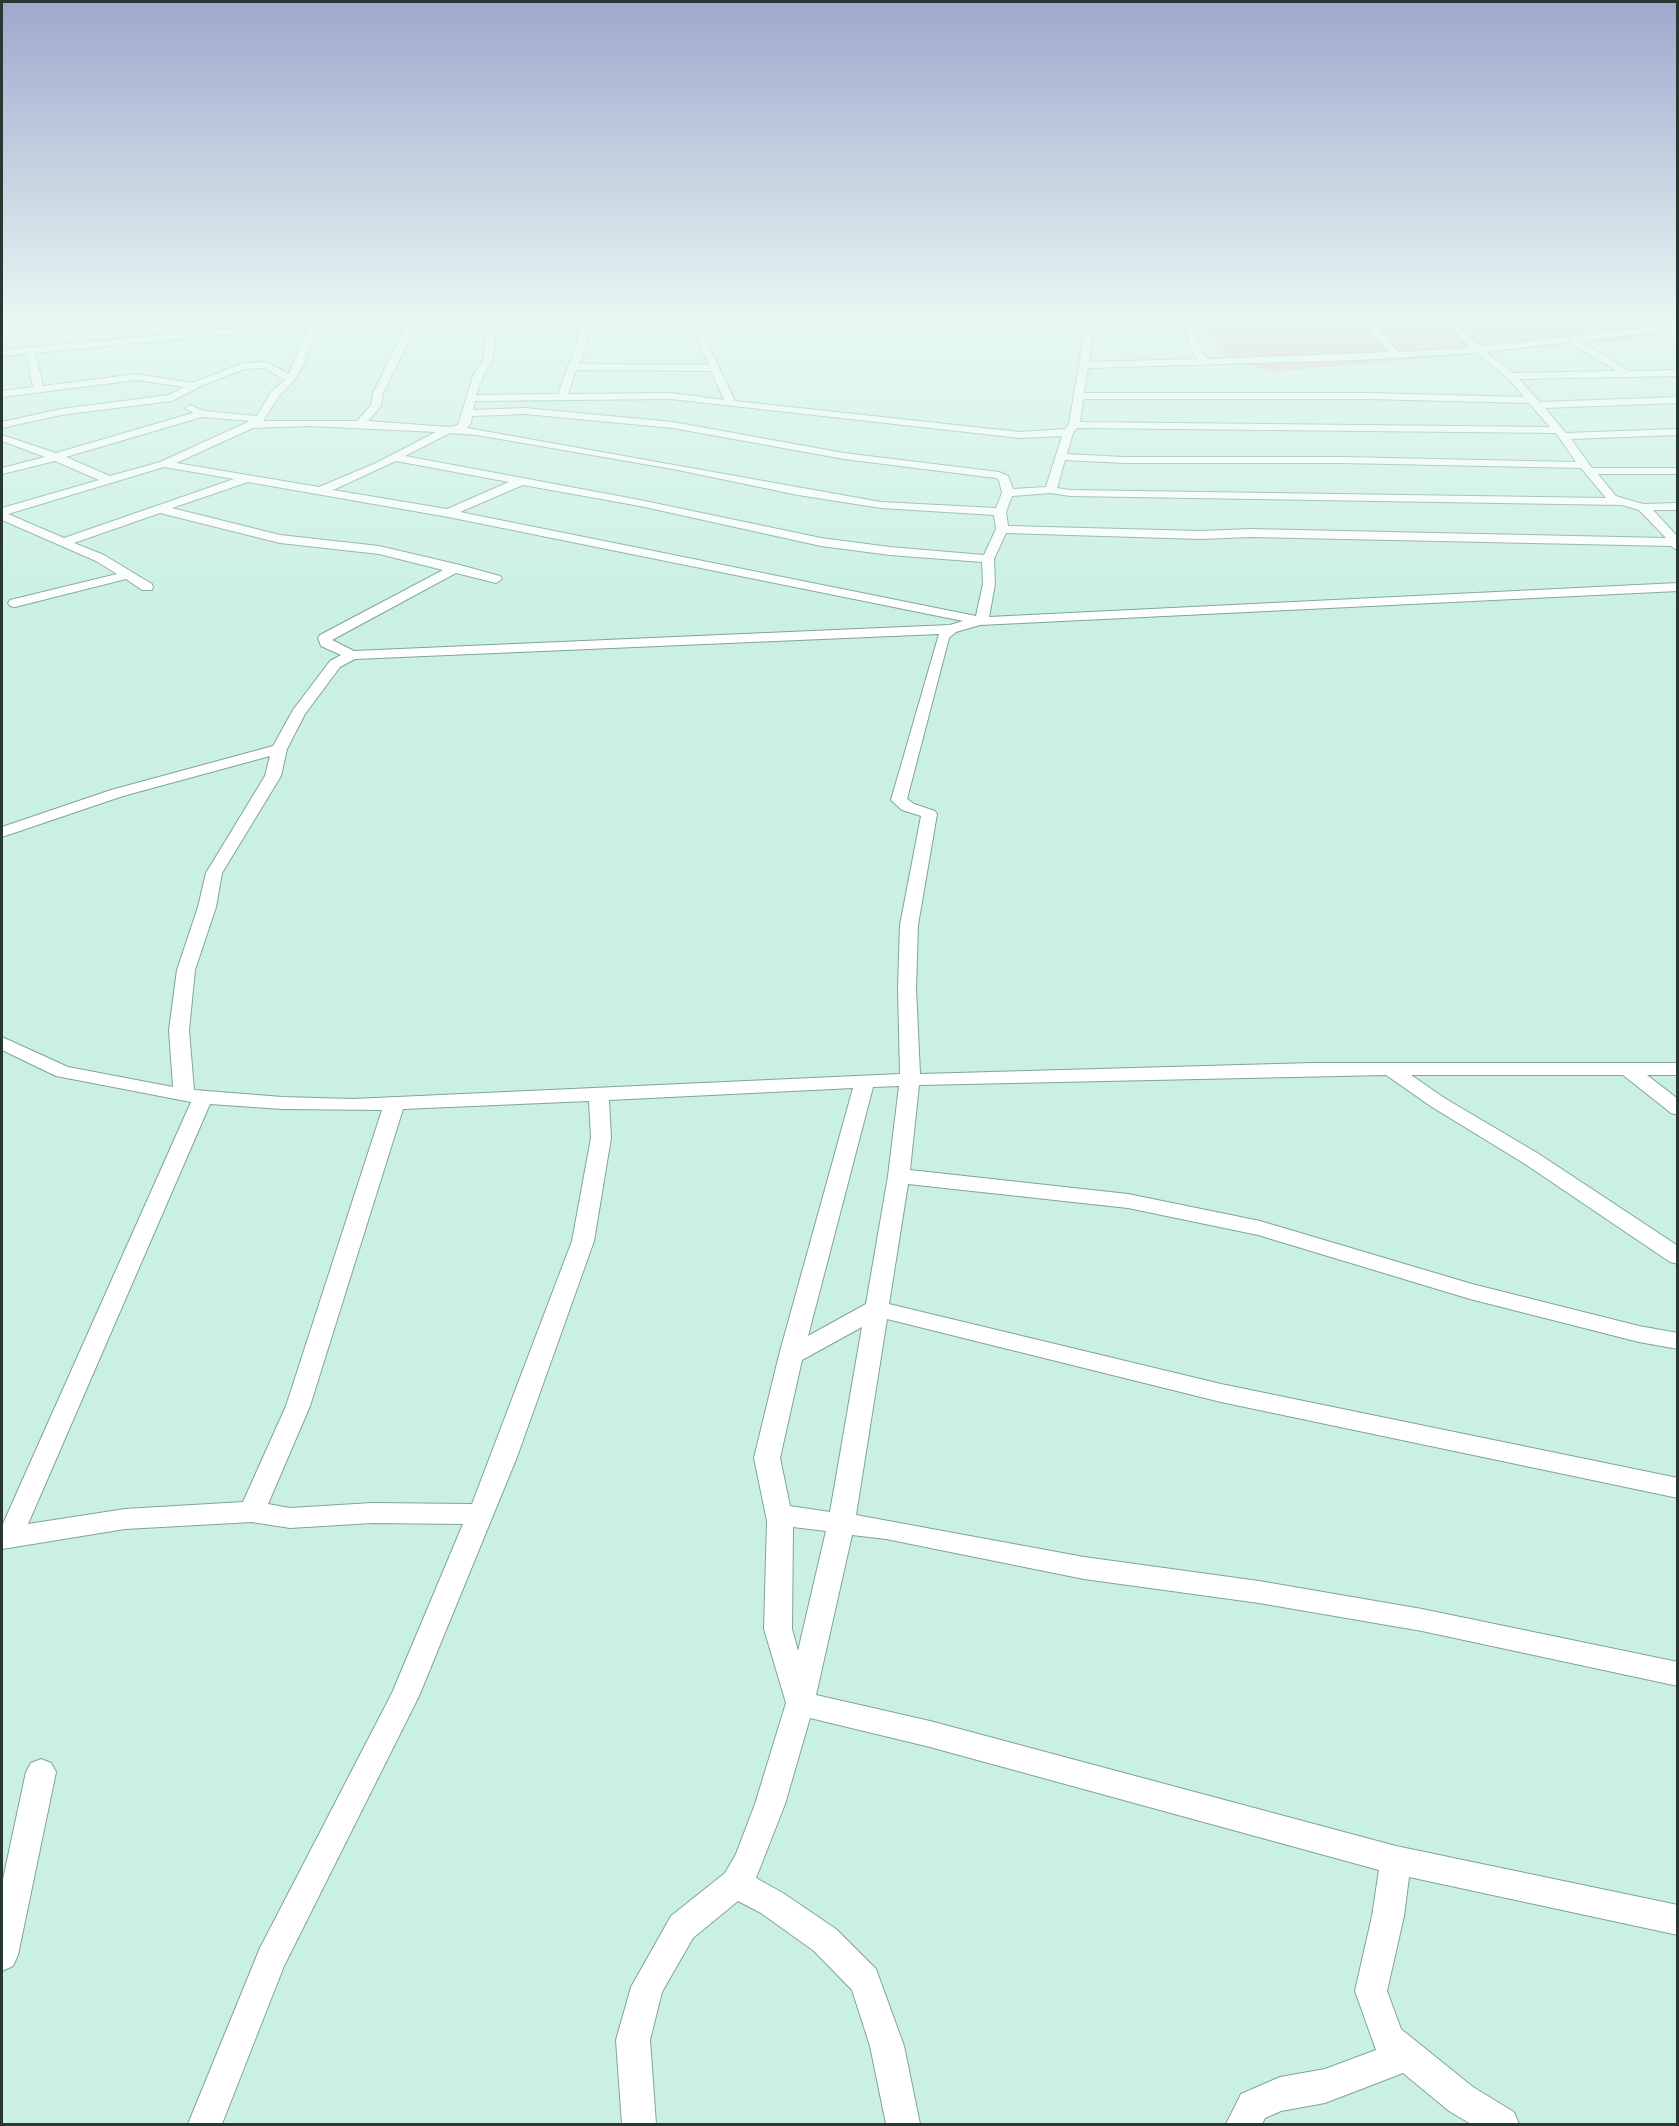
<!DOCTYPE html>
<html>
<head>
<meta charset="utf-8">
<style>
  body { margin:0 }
  #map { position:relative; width:1679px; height:2126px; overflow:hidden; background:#caf0e5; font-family:Spectral,serif }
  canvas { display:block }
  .frame { position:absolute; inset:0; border:3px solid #283732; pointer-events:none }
</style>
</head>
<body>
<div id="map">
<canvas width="1679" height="2126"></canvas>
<div class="frame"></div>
</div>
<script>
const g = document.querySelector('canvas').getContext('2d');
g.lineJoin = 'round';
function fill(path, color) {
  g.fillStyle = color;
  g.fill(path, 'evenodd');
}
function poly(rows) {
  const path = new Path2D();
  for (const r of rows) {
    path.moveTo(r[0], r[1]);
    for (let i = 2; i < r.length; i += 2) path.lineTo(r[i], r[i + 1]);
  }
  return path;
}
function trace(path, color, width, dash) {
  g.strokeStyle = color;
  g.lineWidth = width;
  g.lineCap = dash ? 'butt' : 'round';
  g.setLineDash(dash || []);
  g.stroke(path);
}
const green = poly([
  [1192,317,1637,317,1662,337,1271,372,1229,357]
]);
const street = poly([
  [98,317,129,317,125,320,49,327,44,324,49,321,98,317],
  [199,317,207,317,214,330,301,322,298,317,306,317,309,321,360,317,390,317,386,320,312,327,316,332,303,366,294,381,279,396,263,421,357,421,371,405,373,393,398,343,408,317,416,317,408,343,383,393,381,406,368,421,449,427,458,425,473,376,483,360,489,317,497,317,493,360,483,376,476,395,558,394,578,339,577,317,585,317,586,322,650,317,685,317,681,320,586,327,588,339,579,364,709,365,687,317,695,317,735,401,1020,432,1065,429,1069,424,1087,317,1095,317,1089,362,1197,359,1193,354,1181,317,1189,317,1202,353,1208,359,1389,352,1359,317,1368,317,1398,352,1470,348,1441,317,1450,317,1480,347,1657,326,1644,317,1654,317,1669,326,1669,330,1666,331,1580,341,1629,371,1678,370,1678,376,1519,379,1540,402,1678,397,1678,403,1545,408,1566,433,1678,429,1678,435,1571,439,1592,468,1678,468,1678,474,1598,474,1616,496,1626,499,1643,504,1678,503,1678,510,1653,510,1678,537,1678,551,1671,546,1251,537,1200,539,1006,533,994,559,995,584,989,617,1678,583,1678,591,980,625,956,632,949,638,907,799,914,804,935,811,937,814,918,925,916,988,920,1074,1312,1063,1678,1063,1678,1075,1647,1075,1678,1099,1678,1115,1671,1113,1623,1075,1411,1075,1446,1099,1539,1154,1678,1246,1678,1264,1670,1262,1525,1164,1432,1107,1386,1075,919,1085,910,1170,1128,1194,1260,1221,1472,1284,1639,1326,1678,1333,1678,1349,1639,1342,1470,1299,1258,1235,1128,1208,908,1184,889,1304,1221,1384,1678,1478,1678,1498,1221,1402,887,1319,856,1515,1084,1557,1259,1581,1422,1609,1678,1662,1678,1686,1422,1631,1259,1603,1084,1579,886,1539,852,1535,816,1695,930,1721,1396,1846,1678,1905,1678,1935,1409,1877,1404,1916,1387,1991,1401,2029,1473,2087,1514,2112,1519,2124,1471,2124,1449,2111,1403,2073,1325,2103,1281,2111,1265,2118,1262,2124,1226,2124,1241,2094,1280,2077,1325,2069,1376,2050,1355,1991,1372,1916,1379,1870,930,1747,810,1718,785,1804,756,1878,783,1893,836,1929,876,1969,904,2046,920,2124,886,2124,870,2046,852,1990,814,1951,761,1913,738,1901,693,1938,662,1992,650,2040,656,2124,622,2124,616,2040,631,1987,671,1916,725,1873,736,1854,755,1804,786,1703,764,1629,767,1521,754,1458,779,1355,853,1088,609,1100,611,1138,594,1241,517,1457,419,1696,284,1966,222,2124,188,2124,260,1948,392,1693,463,1524,372,1523,290,1528,252,1522,125,1529,2,1549,2,1526,191,1102,56,1076,2,1050,2,1037,68,1067,173,1087,169,1030,177,970,198,907,206,873,265,776,270,756,123,796,2,837,2,827,111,790,273,746,293,710,330,661,341,655,321,646,318,638,320,635,443,570,379,554,280,543,160,513,74,543,104,555,132,572,152,584,153,587,152,590,142,590,126,579,15,607,10,606,8,603,10,600,117,574,96,561,2,520,2,508,99,480,55,461,2,474,2,468,45,457,2,441,2,435,56,453,193,413,185,408,190,405,204,411,257,416,271,392,285,380,264,368,245,369,203,385,172,401,61,415,2,428,2,422,61,409,169,395,184,387,136,380,2,397,2,391,33,387,26,354,2,356,2,350,205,331,199,317],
  [304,327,306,332,289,374,266,362,244,363,192,383,136,374,43,386,35,353,304,327],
  [1569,342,1616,371,1513,373,1486,352,1569,342],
  [1476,353,1508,378,1524,397,1369,393,1084,393,1088,368,1359,360,1476,353],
  [576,370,711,371,724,400,671,393,568,394,576,370],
  [671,399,1020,438,1062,436,1046,487,1013,489,1008,476,999,472,844,453,673,422,525,408,473,410,475,401,671,399],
  [1083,399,1369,399,1529,403,1550,427,1080,422,1083,399],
  [525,414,673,428,844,459,996,478,999,480,1002,493,996,508,881,502,467,428,471,423,472,416,525,414],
  [202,417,250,421,160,462,110,476,66,457,202,417],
  [309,426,436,432,376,463,319,487,176,463,253,428,309,426],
  [1077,428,1556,433,1576,462,1341,457,1124,457,1067,454,1073,433,1077,428],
  [450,433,477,435,678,470,798,495,881,508,994,515,996,529,984,555,890,547,821,538,640,500,405,456,450,433],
  [1065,460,1124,463,1341,463,1581,468,1606,498,1070,490,1057,488,1065,460],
  [396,461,509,482,447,509,333,490,396,461],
  [164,467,234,479,64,538,8,514,164,467],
  [248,482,448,517,963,621,950,625,354,651,332,640,456,573,496,583,502,579,500,576,460,565,379,546,280,535,172,508,248,482],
  [523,485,640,506,821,546,890,555,982,562,983,584,976,616,460,512,523,485],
  [1051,493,1070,496,1622,505,1639,510,1666,538,1251,529,1200,531,1008,526,1006,512,1012,496,1051,493],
  [939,634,891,800,902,810,921,816,900,925,898,988,900,1074,353,1099,282,1097,194,1090,189,1030,195,970,216,907,222,873,281,776,287,749,305,714,340,667,355,659,939,634],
  [899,1086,888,1176,866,1304,808,1336,873,1087,899,1086],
  [589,1101,591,1138,572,1241,472,1504,372,1503,290,1508,268,1504,310,1406,403,1109,589,1101],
  [210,1104,282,1109,382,1110,286,1406,243,1502,125,1509,28,1524,210,1104],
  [862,1327,830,1512,790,1506,780,1458,802,1360,862,1327],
  [793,1527,826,1531,798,1651,792,1629,793,1527],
  [41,1759,51,1763,56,1772,18,1955,13,1966,2,1971,2,1884,26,1772,31,1763,41,1759]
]);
fill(green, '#eeb4c2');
trace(street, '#80a499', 2);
fill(street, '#fff');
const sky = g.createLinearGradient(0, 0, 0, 614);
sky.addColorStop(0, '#9ea8cd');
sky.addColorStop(0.52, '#e7f8f3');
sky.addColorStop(1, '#e7f8f300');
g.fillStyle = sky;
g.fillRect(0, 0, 1679, 614);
</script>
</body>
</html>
